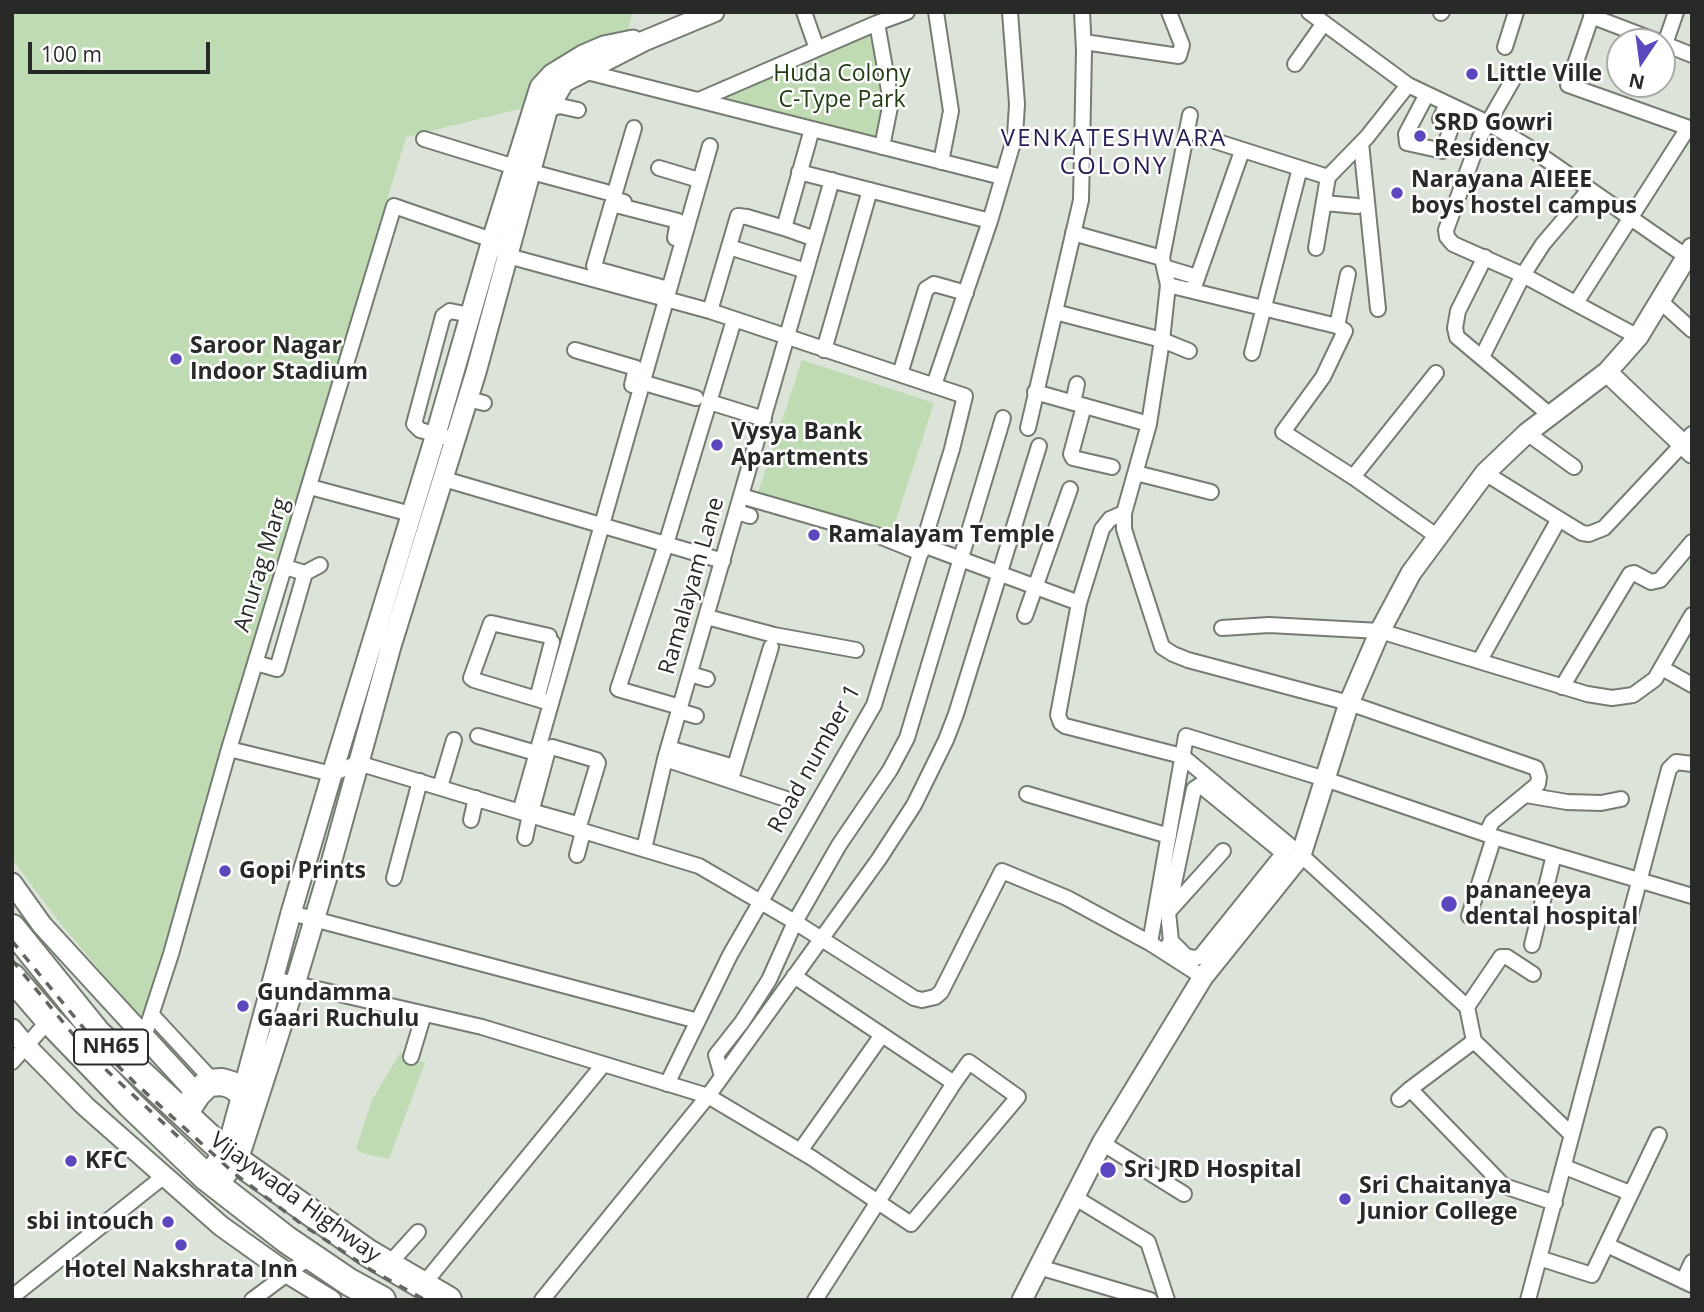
<!DOCTYPE html>
<html>
<head>
<meta charset="utf-8">
<style>
  body { margin:0 }
  #map { position:relative; width:1704px; height:1312px; overflow:hidden; background:#dce3d8; font-family:"Open Sans",sans-serif }
  canvas { display:block }
  .frame { position:absolute; inset:0; border:14px solid #272a26; pointer-events:none }
  .north { position:absolute; left:1606px; top:28px; width:70px; height:70px; box-sizing:border-box; background:#fff; border:2px solid #a9aaa8; border-radius:50%; rotate:193deg; font-size:19px; font-weight:700; line-height:28px; text-align:center; color:#272a26 }
  .north::after { content:''; display:block; margin:auto; width:24px; height:32px; background:#5d47bf; clip-path:polygon(50% 0,100% 100%,50% 72%,0 100%) }
  .scale { position:absolute; left:28px; top:42px; width:182px; height:32px; box-sizing:border-box; border:4px solid #272a26; border-top:0; padding-left:9px; font-size:21px; line-height:24px; white-space:nowrap; color:#272a26; -webkit-text-stroke:5px #fff; paint-order:stroke }
</style>
</head>
<body>
<div id="map">
<canvas width="1704" height="1312"></canvas>
<div class="frame"></div>
<div class="north">N</div>
<div class="scale">100 m</div>
</div>
<script>
const g = document.querySelector('canvas').getContext('2d');
g.lineJoin = 'round';
function fill(path, color) {
  g.fillStyle = color;
  g.fill(path, 'evenodd');
}
function poly(rows) {
  const path = new Path2D();
  for (const r of rows) {
    path.moveTo(r[0], r[1]);
    for (let i = 2; i < r.length; i += 2) path.lineTo(r[i], r[i + 1]);
  }
  return path;
}
function trace(path, color, width, dash) {
  g.strokeStyle = color;
  g.lineWidth = width;
  g.lineCap = dash ? 'butt' : 'round';
  g.setLineDash(dash || []);
  g.stroke(path);
}
function drawText(font, color, halo, rows, align = 'center') {
  g.font = font + ' "Open Sans",sans-serif';
  g.lineWidth = 5;
  g.setLineDash([]);
  g.textBaseline = 'middle';
  g.strokeStyle = halo;
  g.fillStyle = color;
  for (const [text, x, y, turn = 0] of rows) {
    g.save();
    g.translate(x, y);
    g.rotate((+turn || 0) * Math.PI / 180);
    g.textAlign = isNaN(turn) ? turn : align;
    if (halo) g.strokeText(text, 0, 0);
    g.fillText(text, 0, 0);
    g.restore();
  }
}
const green = poly([
  [12,12,633,12,628,30,544,66,530,88,523,108,406,137,205,801,143,1021,60,923,12,859],
  [872,32,885,102,877,138,723,99,723,92],
  [802,360,934,403,891,535,758,492],
  [400,1053,425,1063,389,1159,362,1153,356,1149,372,1100]
]);
const street = poly([
  [804,12,817,49],
  [936,12,951,111,941,162],
  [1309,12,1408,85,1488,123,1530,148,1687,257],
  [1593,12,1568,85,1692,129],
  [1441,13,1442,12],
  [1591,16,1659,42],
  [877,23,891,102,882,147],
  [1084,42,1179,56,1182,45,1169,12],
  [1662,43,1692,55],
  [1665,44,1676,12],
  [1505,47,1516,12],
  [1295,64,1324,23],
  [583,71,1002,177],
  [1515,76,1480,137,1446,230,1447,237,1453,244,1523,275,1638,337],
  [1427,94,1406,134,1407,143,1443,151,1452,125,1440,119,1447,104],
  [699,100,877,23,907,12],
  [545,110,560,106,578,110],
  [1190,115,1162,258,1168,285,1162,340,1149,424,1124,513,1124,529,1128,542,1162,647,1173,654,1188,660,1349,703,1536,768,1539,777,1538,784,1492,822,1486,834],
  [1199,136,1328,177],
  [424,139,515,167],
  [1361,143,1378,309],
  [659,168,699,180],
  [532,172,606,192],
  [799,172,990,221],
  [624,202,613,199,634,128],
  [1324,203,1357,206],
  [784,228,815,239],
  [1073,233,1162,258],
  [729,247,806,271],
  [1316,248,1328,177,1367,137,1408,85],
  [1485,257,1458,311,1455,328,1457,337,1550,415],
  [1164,267,1197,277],
  [1168,285,1337,326,1345,331,1323,377,1283,432,1353,477,1438,537],
  [668,289,596,269,594,266,612,204,678,221,675,238],
  [1193,290,1242,151],
  [1660,301,1692,330],
  [1576,303,1688,128],
  [710,311,738,216,747,217,784,228,812,129],
  [1055,312,1162,340,1189,351],
  [1337,326,1348,274],
  [575,350,636,368,632,385],
  [824,350,870,190],
  [1252,353,1300,168],
  [1482,357,1523,275,1543,244,1589,190],
  [900,374,926,289,934,284,966,293],
  [641,382,696,398],
  [934,385,990,221,1015,136,1017,104,1010,12],
  [1035,392,1149,424],
  [468,399,484,403],
  [1073,403,1077,384],
  [716,404,764,419],
  [1084,406,1071,454,1073,458,1112,467],
  [1028,428,1081,200,1084,51,1082,12],
  [1527,433,1574,467],
  [456,440,420,430,414,424,443,316,450,311,470,315],
  [1136,473,1211,492],
  [1485,473,1559,519,1582,533,1589,534,1604,528,1692,434],
  [1353,477,1436,373],
  [444,479,723,561],
  [310,487,411,514],
  [741,496,879,536,921,553],
  [737,512,750,516],
  [1124,513,1110,519,1102,529,1079,603,1058,715,1061,723,1065,726,1182,756,1301,855,1467,1007,1474,1041,1572,1135],
  [923,545,1079,603],
  [305,573,320,565],
  [1025,616,1070,489],
  [707,617,774,635,856,650],
  [1222,628,1269,625,1380,631,1587,694,1612,698,1633,695,1655,679,1692,615],
  [549,636,491,623,471,678,474,680,550,703],
  [1480,660,1559,519],
  [256,663,277,669,305,573,285,567],
  [1662,668,1692,685],
  [690,674,707,679],
  [1562,687,1630,574,1634,573,1651,582,1660,580,1692,542],
  [537,699,552,642],
  [680,707,618,689,666,544,734,320],
  [679,711,696,716],
  [478,736,536,753],
  [552,747,596,760,598,763,580,823,577,824,534,812,532,809,548,750,552,747],
  [668,748,734,767],
  [229,749,332,774,358,763,699,866,795,922,914,998,922,1000,935,997,941,992,1002,871,1067,898,1150,943,1203,977],
  [665,759,789,800],
  [731,779,771,647],
  [440,787,454,740],
  [1027,794,1169,836],
  [1526,795,1567,802,1601,803,1621,799],
  [520,812,710,146],
  [471,820,476,798],
  [525,838,530,815],
  [644,849,665,759,832,180],
  [577,855,583,832],
  [394,878,420,781],
  [1169,911,1223,851],
  [291,913,698,1021],
  [1469,916,1494,837],
  [1150,943,1186,736,1325,779,1494,837,1692,896],
  [1532,945,1554,855],
  [1164,952,1171,941,1168,912,1194,789,1200,785,1281,851,1282,855,1200,957,1194,958,1186,956,1171,941],
  [274,979,482,1027,708,1096,812,1158,911,1224,1018,1097,969,1062,954,1083,794,976],
  [1467,1007,1501,957,1507,957,1533,974],
  [152,1015,214,1082],
  [144,1037,171,954,229,749,394,206,492,240,508,256,710,311,965,396,952,449,874,705,730,955,667,1084],
  [1474,1041,1410,1089,1504,1186,1555,1203],
  [411,1057,424,1014],
  [12,1062,49,1020],
  [722,1076,716,1055,742,1022,769,980,795,922,839,845,890,770,907,738,1003,418],
  [1399,1099,1410,1089],
  [1102,1143,1184,1194],
  [800,1151,882,1035],
  [1565,1167,1630,1193],
  [1074,1197,1148,1242,1167,1300],
  [1607,1245,1692,1285],
  [1539,1258,1592,1275,1659,1135],
  [388,1265,418,1232],
  [1039,1267,1150,1300],
  [1683,1281,1692,1262],
  [422,1286,603,1065],
  [12,1297,163,1177],
  [252,1300,311,1256],
  [542,1300,708,1096,879,859,914,805,946,740,956,714,1039,446],
  [815,1300,954,1083],
  [1528,1300,1669,769,1676,762,1692,764]
]);
const secondary = poly([
  [1607,372,1692,453],
  [12,883,42,925,197,1094],
  [12,1029,25,1045,85,1106,221,1226,287,1273,331,1300],
  [206,1177,228,1146,291,913,332,774,436,434,492,240,540,87,552,74,583,55,604,46,633,40],
  [218,1187,240,1154,295,984,330,867,391,646,476,372,547,111,564,82,644,41,714,12],
  [1022,1300,1102,1143,1203,977,1301,855,1349,703,1380,631,1411,573,1485,473,1527,433,1607,372,1638,337,1692,248]
]);
const highway = poly([
  [12,928,97,1033,225,1152,368,1253,448,1300],
  [12,977,49,1020,130,1104,206,1177,287,1240,349,1282,382,1300],
  [184,1114,197,1094,208,1083,222,1082,232,1085,242,1092]
]);
const rail = poly([
  [12,941,100,1048,134,1082,235,1174,303,1225,371,1270,425,1300],
  [12,960,90,1055,185,1143]
]);
const markers = [
  [1472,74,7,"#5d47bf"],
  [1420,136,7,"#5d47bf"],
  [1397,193,7,"#5d47bf"],
  [176,359,7,"#5d47bf"],
  [717,445,7,"#5d47bf"],
  [814,535,7,"#5d47bf"],
  [225,871,7,"#5d47bf"],
  [1449,904,9,"#5d47bf"],
  [243,1006,7,"#5d47bf"],
  [71,1161,7,"#5d47bf"],
  [1108,1170,9,"#5d47bf"],
  [1345,1199,7,"#5d47bf"],
  [168,1222,7,"#5d47bf"],
  [181,1245,7,"#5d47bf"]
];
const shields = [
  [111,1047,74]
];
const shieldNames = [
  ["NH65",111,1047]
];
const parkNames = [
  ["Huda Colony",842,74],
  ["C-Type Park",842,100]
];
const poiNames = [
  ["Little Ville",1486,74],
  ["SRD Gowri",1434,123],
  ["Residency",1434,149],
  ["Narayana AIEEE",1411,180],
  ["boys hostel campus",1411,206],
  ["Saroor Nagar",190,346],
  ["Indoor Stadium",190,372],
  ["Vysya Bank",731,432],
  ["Apartments",731,458],
  ["Ramalayam Temple",828,535],
  ["Gopi Prints",239,871],
  ["pananeeya",1465,891],
  ["dental hospital",1465,917],
  ["Gundamma",257,993],
  ["Gaari Ruchulu",257,1019],
  ["KFC",85,1161],
  ["Sri JRD Hospital",1124,1170],
  ["Sri Chaitanya",1359,1186],
  ["Junior College",1359,1212],
  ["sbi intouch",154,1222,"right"],
  ["Hotel Nakshrata Inn",181,1270,"center"]
];
const streetNames = [
  ["Anurag Marg",262,565,-73],
  ["Ramalayam Lane",692,586,-74],
  ["Road number 1",815,759,-61],
  ["Vijaywada Highway",295,1198,36]
];
const neighbourhoodNames = [
  ["VENKATESHWARA",1114,139],
  ["COLONY",1114,167]
];
fill(green, '#bfdbb3');
trace(street, '#757c72', 18);
trace(secondary, '#757c72', 23);
trace(highway, '#757c72', 30);
trace(street, '#fff', 14);
trace(secondary, '#fff', 19);
trace(highway, '#fff', 26);
trace(rail, '#626660', 3.5, [9, 9]);
for (const [x, y, r, color] of markers) {
  const dot = new Path2D();
  dot.arc(x, y, r, 0, 2 * Math.PI);
  g.fillStyle = color;
  g.fill(dot);
  trace(dot, '#fff', 2.5);
}
for (const [x, y, w] of shields) {
  const box = new Path2D();
  box.roundRect(x - w / 2, y - 17.5, w, 35, 5);
  g.fillStyle = '#fff';
  g.fill(box);
  trace(box, '#272a26', 2);
}
drawText('bold 21px', '#272a26', null, shieldNames);
drawText('23px', '#213d12', '#fff', parkNames);
drawText('bold 23px', '#272a26', '#fff', poiNames, 'left');
drawText('23px', '#272a26', '#fff', streetNames);
g.letterSpacing = '2px';
drawText('24px', '#271d57', '#fff', neighbourhoodNames);
g.letterSpacing = '0px';
</script>
</body>
</html>
